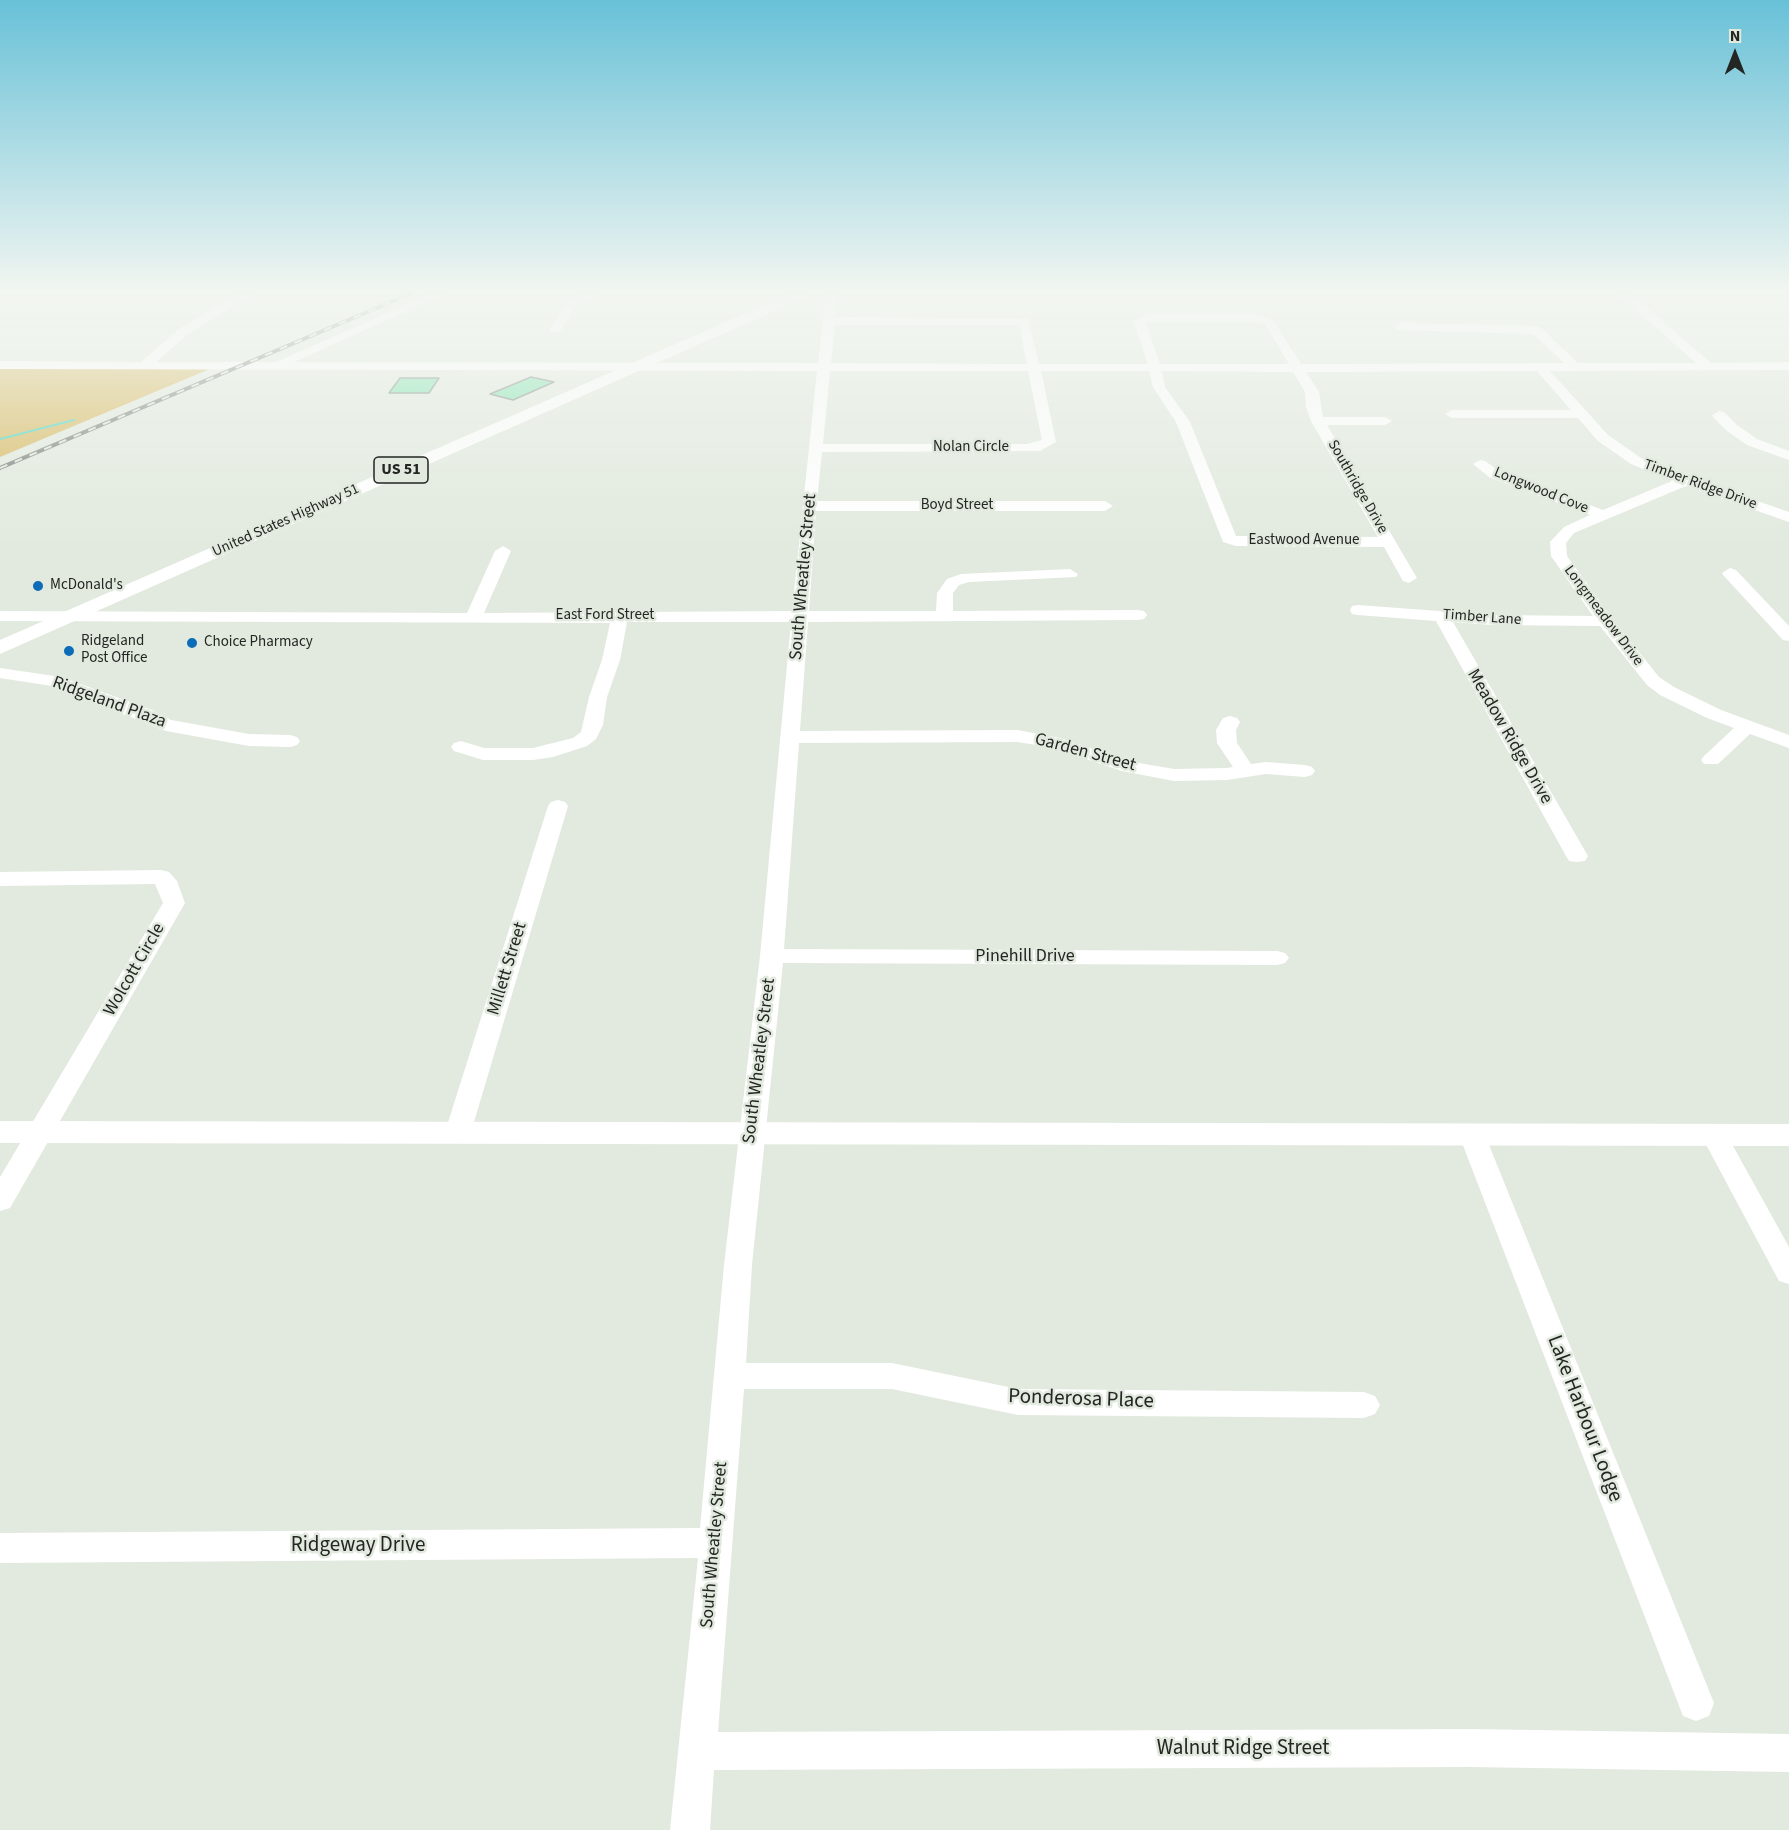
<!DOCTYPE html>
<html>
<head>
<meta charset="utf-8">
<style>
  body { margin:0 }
  #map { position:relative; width:1789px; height:1830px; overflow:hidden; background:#e2eadf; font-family:"Source Sans 3",sans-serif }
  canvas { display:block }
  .north { position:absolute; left:1705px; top:24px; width:60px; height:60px; -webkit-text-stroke:4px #e2eadf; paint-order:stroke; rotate:0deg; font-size:16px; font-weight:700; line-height:24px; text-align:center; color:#232622 }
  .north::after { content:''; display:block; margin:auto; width:21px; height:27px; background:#232622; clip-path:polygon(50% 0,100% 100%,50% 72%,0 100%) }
</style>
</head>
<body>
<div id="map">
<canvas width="1789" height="1830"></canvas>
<div class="north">N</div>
</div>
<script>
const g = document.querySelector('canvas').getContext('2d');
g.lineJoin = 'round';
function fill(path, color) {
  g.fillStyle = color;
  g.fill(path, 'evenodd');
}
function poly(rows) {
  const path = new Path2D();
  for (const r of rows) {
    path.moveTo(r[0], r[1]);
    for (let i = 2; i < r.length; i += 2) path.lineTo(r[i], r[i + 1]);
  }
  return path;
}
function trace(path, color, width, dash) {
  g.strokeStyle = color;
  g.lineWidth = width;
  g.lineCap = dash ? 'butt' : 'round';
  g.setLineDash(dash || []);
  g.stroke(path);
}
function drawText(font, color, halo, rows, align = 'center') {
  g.font = font + ' "Source Sans 3",sans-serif';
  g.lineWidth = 5;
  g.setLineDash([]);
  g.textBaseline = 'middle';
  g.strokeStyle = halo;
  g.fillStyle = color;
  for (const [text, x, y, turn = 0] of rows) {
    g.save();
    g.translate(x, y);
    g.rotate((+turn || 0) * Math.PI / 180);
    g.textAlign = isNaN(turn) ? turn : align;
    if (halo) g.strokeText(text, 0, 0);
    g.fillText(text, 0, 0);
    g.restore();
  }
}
const green = poly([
  [0,368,212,368,0,457]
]);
const stream = poly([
  [0,439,74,420]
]);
const building = poly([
  [531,377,554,382,513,400,490,394,531,377],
  [400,378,439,378,429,393,389,393,400,378]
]);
const minor = poly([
  [240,293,254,293,187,335,156,362,276,362,433,293,447,293,294,362,818,363,826,293,837,293,835,317,1028,319,1039,364,1148,364,1133,321,1149,314,1256,314,1273,320,1301,364,1564,363,1533,334,1397,330,1395,327,1401,323,1536,326,1540,327,1578,363,1696,363,1617,293,1630,293,1711,363,1789,362,1789,370,1550,371,1608,435,1641,458,1657,466,1789,512,1789,522,1686,486,1574,533,1566,543,1567,556,1611,617,1659,677,1674,687,1721,710,1789,735,1789,748,1750,734,1718,764,1704,764,1701,760,1704,756,1734,728,1707,718,1660,695,1647,685,1600,626,1492,625,1453,622,1588,856,1585,861,1577,862,1569,861,1566,856,1436,621,1358,615,1352,614,1350,610,1352,606,1358,605,1492,615,1593,616,1551,556,1550,542,1564,527,1590,515,1489,477,1473,464,1480,460,1485,461,1499,471,1603,510,1672,481,1631,464,1598,441,1578,418,1452,418,1445,414,1452,410,1571,410,1537,371,1306,372,1319,392,1323,417,1385,417,1392,421,1385,425,1327,425,1417,578,1409,583,1403,581,1384,547,1236,546,1223,542,1176,422,1153,387,1149,371,1041,371,1056,442,1040,451,822,452,817,501,1105,501,1113,506,1105,511,816,511,809,611,936,611,937,593,947,579,961,574,1070,569,1078,574,1076,577,969,582,959,585,953,593,953,611,1138,610,1144,611,1147,615,1144,619,1138,620,808,622,800,731,1017,730,1060,738,1133,762,1174,769,1227,768,1233,767,1217,743,1216,730,1223,718,1230,716,1237,718,1240,722,1236,730,1237,743,1251,764,1266,762,1305,765,1312,767,1315,771,1312,775,1305,777,1266,774,1227,780,1174,781,1122,771,1050,747,1017,742,799,743,784,949,1277,951,1285,953,1289,958,1285,963,1277,965,783,963,752,1265,746,1363,892,1363,1018,1389,1364,1392,1375,1396,1380,1405,1375,1414,1364,1418,1018,1415,892,1389,744,1389,718,1732,1470,1729,1789,1734,1789,1772,1470,1767,714,1770,710,1830,670,1830,698,1558,0,1563,0,1533,700,1528,724,1265,760,956,791,622,627,622,620,660,607,697,603,725,596,739,587,746,553,757,533,760,483,760,454,751,451,747,454,743,461,741,484,748,533,748,573,738,581,732,589,697,602,660,610,623,0,621,0,611,467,613,495,551,503,546,511,551,484,613,792,611,817,371,0,369,0,361,141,362,179,329,240,293],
  [1150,322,1255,322,1265,324,1289,364,1160,364,1146,323,1150,322],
  [835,325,1019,325,1027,364,831,363,835,325],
  [830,371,1028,371,1042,440,1027,444,823,444,830,371],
  [1162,371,1293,372,1305,392,1306,407,1311,421,1378,537,1236,536,1190,422,1165,387,1162,371],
  [582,293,595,293,574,308,560,332,552,332,550,329,566,304,582,293],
  [1719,411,1724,412,1737,425,1757,439,1789,451,1789,460,1747,445,1727,431,1714,418,1712,415,1719,411],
  [1730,568,1736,570,1789,626,1789,641,1783,640,1724,576,1722,573,1730,568],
  [0,668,61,677,152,710,171,720,249,734,290,735,297,737,300,741,297,745,290,747,249,746,166,731,52,686,0,678,0,668],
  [558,800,565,802,568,806,471,1132,467,1139,458,1141,449,1139,445,1132,548,806,551,802,558,800],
  [161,870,169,872,177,881,185,903,10,1208,0,1211,0,1177,163,903,155,884,0,886,0,872,161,870],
  [1472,1126,1481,1128,1485,1135,1714,1703,1709,1716,1696,1721,1683,1716,1678,1703,1459,1135,1463,1128,1472,1126],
  [1714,1126,1723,1128,1789,1247,1789,1284,1779,1281,1701,1135,1705,1128,1714,1126]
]);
const major = poly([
  [792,293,810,293,808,296,0,654,0,640,792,293],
  [0,1121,1789,1124,1789,1146,0,1143,0,1121]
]);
const rail = poly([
  [0,468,412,293]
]);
const markers = [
  [38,586,6,"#0c6cb8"],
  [192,643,6,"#0c6cb8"],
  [69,651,6,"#0c6cb8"]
];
const farStreetnames = [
  ["Nolan Circle",971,448],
  ["Timber Ridge Drive",1700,485,20],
  ["Southridge Drive",1357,487,60],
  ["Longwood Cove",1541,491,22],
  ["Boyd Street",957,506],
  ["United States Highway 51",286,521,-24],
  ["Eastwood Avenue",1304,541],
  ["East Ford Street",605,616],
  ["Longmeadow Drive",1603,616,53],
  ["Timber Lane",1482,618,4]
];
const farPoinames = [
  ["McDonald's",50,586],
  ["Ridgeland",81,642],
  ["Post Office",81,659],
  ["Choice Pharmacy",204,643]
];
const shields = [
  [401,470,54]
];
const shieldNames = [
  ["US 51",401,470]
];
const streetNames = [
  ["South Wheatley Street",804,577,-85],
  ["Ridgeland Plaza",109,703,20],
  ["Meadow Ridge Drive",1509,737,60],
  ["Garden Street",1085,753,15],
  ["Pinehill Drive",1025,957],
  ["Millett Street",508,969,-73],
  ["Wolcott Circle",135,970,-60],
  ["South Wheatley Street",760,1061,-83],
  ["South Wheatley Street",715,1545,-85]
];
const nearStreetnames = [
  ["Ponderosa Place",1081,1400,2],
  ["Lake Harbour Lodge",1584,1419,69],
  ["Ridgeway Drive",358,1546],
  ["Walnut Ridge Street",1243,1749]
];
fill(green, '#d7b85f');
trace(stream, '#48d4c0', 2);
fill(building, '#7fe3ae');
trace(building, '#7e8a83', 1.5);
fill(minor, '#fff');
fill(major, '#fff');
trace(rail, '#7d827b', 4);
trace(rail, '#e2eadf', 2, [8]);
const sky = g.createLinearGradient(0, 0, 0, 549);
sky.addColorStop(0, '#68c1d8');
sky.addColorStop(0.53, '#f2f6f1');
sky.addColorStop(1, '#f2f6f100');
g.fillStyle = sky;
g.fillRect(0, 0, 1789, 549);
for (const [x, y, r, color] of markers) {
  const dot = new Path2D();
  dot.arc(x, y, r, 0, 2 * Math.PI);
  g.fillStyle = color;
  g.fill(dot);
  trace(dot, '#e2eadf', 2);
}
drawText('15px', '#232622', '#e2eadf', farStreetnames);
drawText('15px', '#232622', '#e2eadf', farPoinames, 'left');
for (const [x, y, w] of shields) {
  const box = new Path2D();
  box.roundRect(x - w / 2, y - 13, w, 26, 4.5);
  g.fillStyle = '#e2eadf';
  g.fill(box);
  trace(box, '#232622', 1.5);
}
drawText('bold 16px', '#232622', null, shieldNames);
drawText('18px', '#232622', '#e2eadf', streetNames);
drawText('21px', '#232622', '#e2eadf', nearStreetnames);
</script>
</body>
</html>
